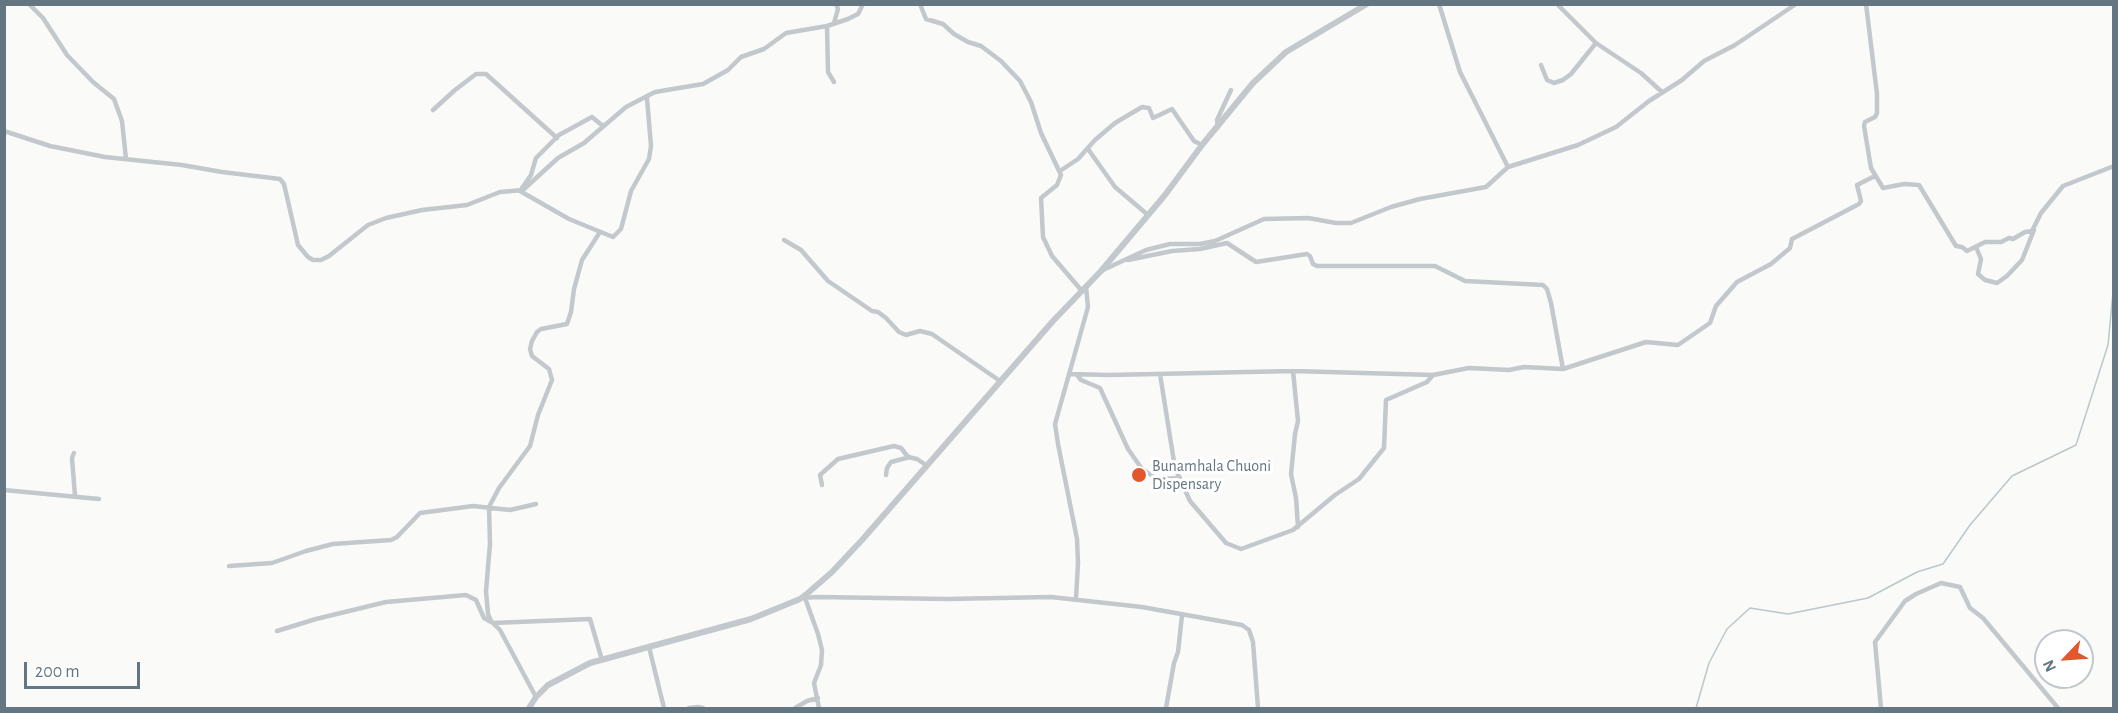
<!DOCTYPE html>
<style>
body{margin:0}
#map{position:relative;width:2118px;height:713px;overflow:hidden;background:#fafaf8;font-family:"Alegreya Sans",sans-serif}
canvas{display:block}
.frame{position:absolute;inset:0;border:6px solid #657683;pointer-events:none}
.north{position:absolute;left:2034px;top:629px;width:60px;height:60px;box-sizing:border-box;background:#fff;border:2px solid #c1c8cd;border-radius:50%;rotate:245deg;font-size:16px;font-weight:700;line-height:24px;text-align:center;color:#657683}
.north::after{content:'';display:block;margin:auto;width:21px;height:27px;background:#e4572e;clip-path:polygon(50% 0,100% 100%,50% 72%,0 100%)}
.scale{position:absolute;left:24px;top:662px;width:116px;height:27px;box-sizing:border-box;border:3px solid #657683;border-top:0;padding-left:8px;font-size:18px;line-height:21px;white-space:nowrap;color:#657683;-webkit-text-stroke:4px #fff;paint-order:stroke}
</style>
<div id="map">
<canvas width="2118" height="713"></canvas>
<div class="frame"></div>
<div class="north">N</div>
<div class="scale">200 m</div>
</div>
<script>
const g = document.querySelector('canvas').getContext('2d');
g.lineJoin = 'round';
function shape(rows) {
  const path = new Path2D();
  for (const r of rows) {
    path.moveTo(r[0], r[1]);
    for (let i = 2; i < r.length; i += 2) path.lineTo(r[i], r[i + 1]);
  }
  return path;
}
function trace(path, color, width, dash) {
  g.strokeStyle = color;
  g.lineWidth = width;
  g.lineCap = dash ? 'butt' : 'round';
  g.setLineDash(dash || []);
  g.stroke(path);
}
function label(font, color, halo, rows, align = 'center') {
  g.font = font + ' "Alegreya Sans",sans-serif';
  g.lineWidth = 6;
  g.setLineDash([]);
  g.textBaseline = 'middle';
  g.strokeStyle = halo;
  g.fillStyle = color;
  for (const [text, x, y, turn = 0] of rows) {
    g.save();
    g.translate(x, y);
    g.rotate((+turn || 0) * Math.PI / 180);
    g.textAlign = isNaN(turn) ? turn : align;
    if (halo) g.strokeText(text, 0, 0);
    g.fillText(text, 0, 0);
    g.restore();
  }
}
const stream = shape([
 [1696,708,1709,663,1727,629,1750,608,1788,614,1868,598,1917,572,1943,564,1970,525,2012,476,2076,445,2108,345,2114,282]
]);
const minor = shape([
 [29,4,43,18,67,55,93,82,114,99,122,121,126,159],
 [920,4,926,19,943,24,954,34,968,42,981,46,1001,61,1020,81,1031,102,1041,133,1061,175,1057,185,1041,198,1043,237,1052,256,1082,291],
 [1439,4,1460,72,1508,167],
 [1557,4,1596,43,1641,73,1662,92],
 [1866,4,1877,94,1877,113,1875,117,1865,122,1864,126,1871,168,1883,188,1904,184,1919,185,1956,246,1962,247,1967,251,1985,242,2001,242,2009,238,2013,239,2025,232,2032,231,2041,213,2063,186,2114,166],
 [834,23,838,9,836,4],
 [827,26,828,72,834,82],
 [1541,65,1547,80,1554,83,1563,80,1571,74,1596,43],
 [433,110,455,90,476,74,486,74,557,138],
 [603,126,592,117,559,135,536,158,531,175,520,191,569,219,613,237,621,229,631,191,649,159,651,146,647,98],
 [1218,127,1217,120,1231,90],
 [4,131,50,146,105,157,182,165,222,172,280,179,284,184,298,245,308,257,313,260,321,260,329,256,368,225,386,218,422,210,467,205,500,192,523,190,558,158,584,143,626,107,655,92,703,84,728,70,741,57,764,49,786,33,827,26,848,19,858,14,863,4],
 [1088,149,1115,187,1148,215],
 [1060,171,1078,159,1095,140,1115,123,1142,107,1149,108,1153,118,1172,109,1194,141,1202,145],
 [784,240,801,250,828,281,872,311,878,312,886,318,899,332,906,335,920,331,932,334,1000,381],
 [1976,247,1981,259,1978,274,1985,280,1997,283,2007,276,2022,260,2034,230],
 [1128,260,1172,251,1200,249,1227,243,1256,262,1307,254,1310,256,1313,264,1317,266,1435,266,1465,281,1543,285,1547,289,1551,303,1563,369],
 [1101,271,1146,250,1170,244,1200,244,1215,241,1264,219,1308,218,1336,223,1351,223,1391,207,1420,199,1486,187,1508,167,1578,145,1616,127,1649,101,1682,80,1704,61,1735,45,1796,4],
 [1293,371,1298,421,1295,434,1291,474,1296,498,1298,527],
 [1070,374,1110,375,1293,371,1433,375,1469,368,1509,370,1524,367,1563,369,1646,342,1678,345,1710,323,1716,306,1737,282,1771,264,1790,248,1792,239,1859,204,1861,201,1857,185,1875,176],
 [1160,374,1175,468,1190,501,1226,543,1241,549,1293,530,1335,495,1359,479,1384,448,1386,400,1427,382,1433,375],
 [1077,375,1081,380,1100,388,1128,449,1142,469,1157,479,1180,478],
 [74,453,72,458,75,496],
 [886,475,887,468,891,462,910,457],
 [822,485,820,475,838,459,894,446,901,448,908,457,917,459,926,465],
 [4,490,99,499],
 [229,566,272,563,306,551,333,544,391,540,397,537,420,513,473,506,510,510,536,504],
 [801,598,817,597,947,599,1051,597,1142,607,1242,625,1249,630,1253,642,1258,708],
 [805,598,818,634,822,650,821,665,814,683,819,708],
 [1076,599,1078,563,1077,539,1058,444,1055,424,1088,307,1086,287],
 [277,631,316,619,386,602,466,595,476,600,484,618,493,623,590,619,602,660],
 [649,647,664,708],
 [536,697,500,630,491,621,488,614,486,591,490,544,489,507,499,488,530,446,538,415,552,380,549,369,532,356,530,349,532,341,537,332,541,329,567,324,571,312,574,289,582,260,600,232],
 [689,708,698,707,703,708],
 [795,708,807,701,818,698],
 [1166,708,1174,663,1178,652,1182,615],
 [1881,708,1875,642,1905,601,1916,594,1941,583,1960,587,1970,608,1983,618,2058,708]
]);
const tertiary = shape([
 [529,708,536,697,548,685,590,663,751,619,800,599,809,592,832,572,862,540,1053,321,1101,271,1165,195,1202,145,1253,83,1286,52,1367,4]
]);
const markers = [
 [1139,475,8,"#e4572e"]
];
const poiNames = [
 ["Bunamhala Chuoni",1152,466],
 ["Dispensary",1152,484]
];
trace(stream, '#bbc7cb', 1.5);
trace(minor, '#c3c8cc', 4.5);
trace(tertiary, '#c3c8cc', 6);
for (const [x, y, r, color] of markers) {
  const dot = new Path2D();
  dot.arc(x, y, r, 0, 2 * Math.PI);
  g.fillStyle = color;
  g.fill(dot);
  trace(dot, '#fff', 2);
}
label('16px', '#657683', '#fff', poiNames, 'left');
</script>
